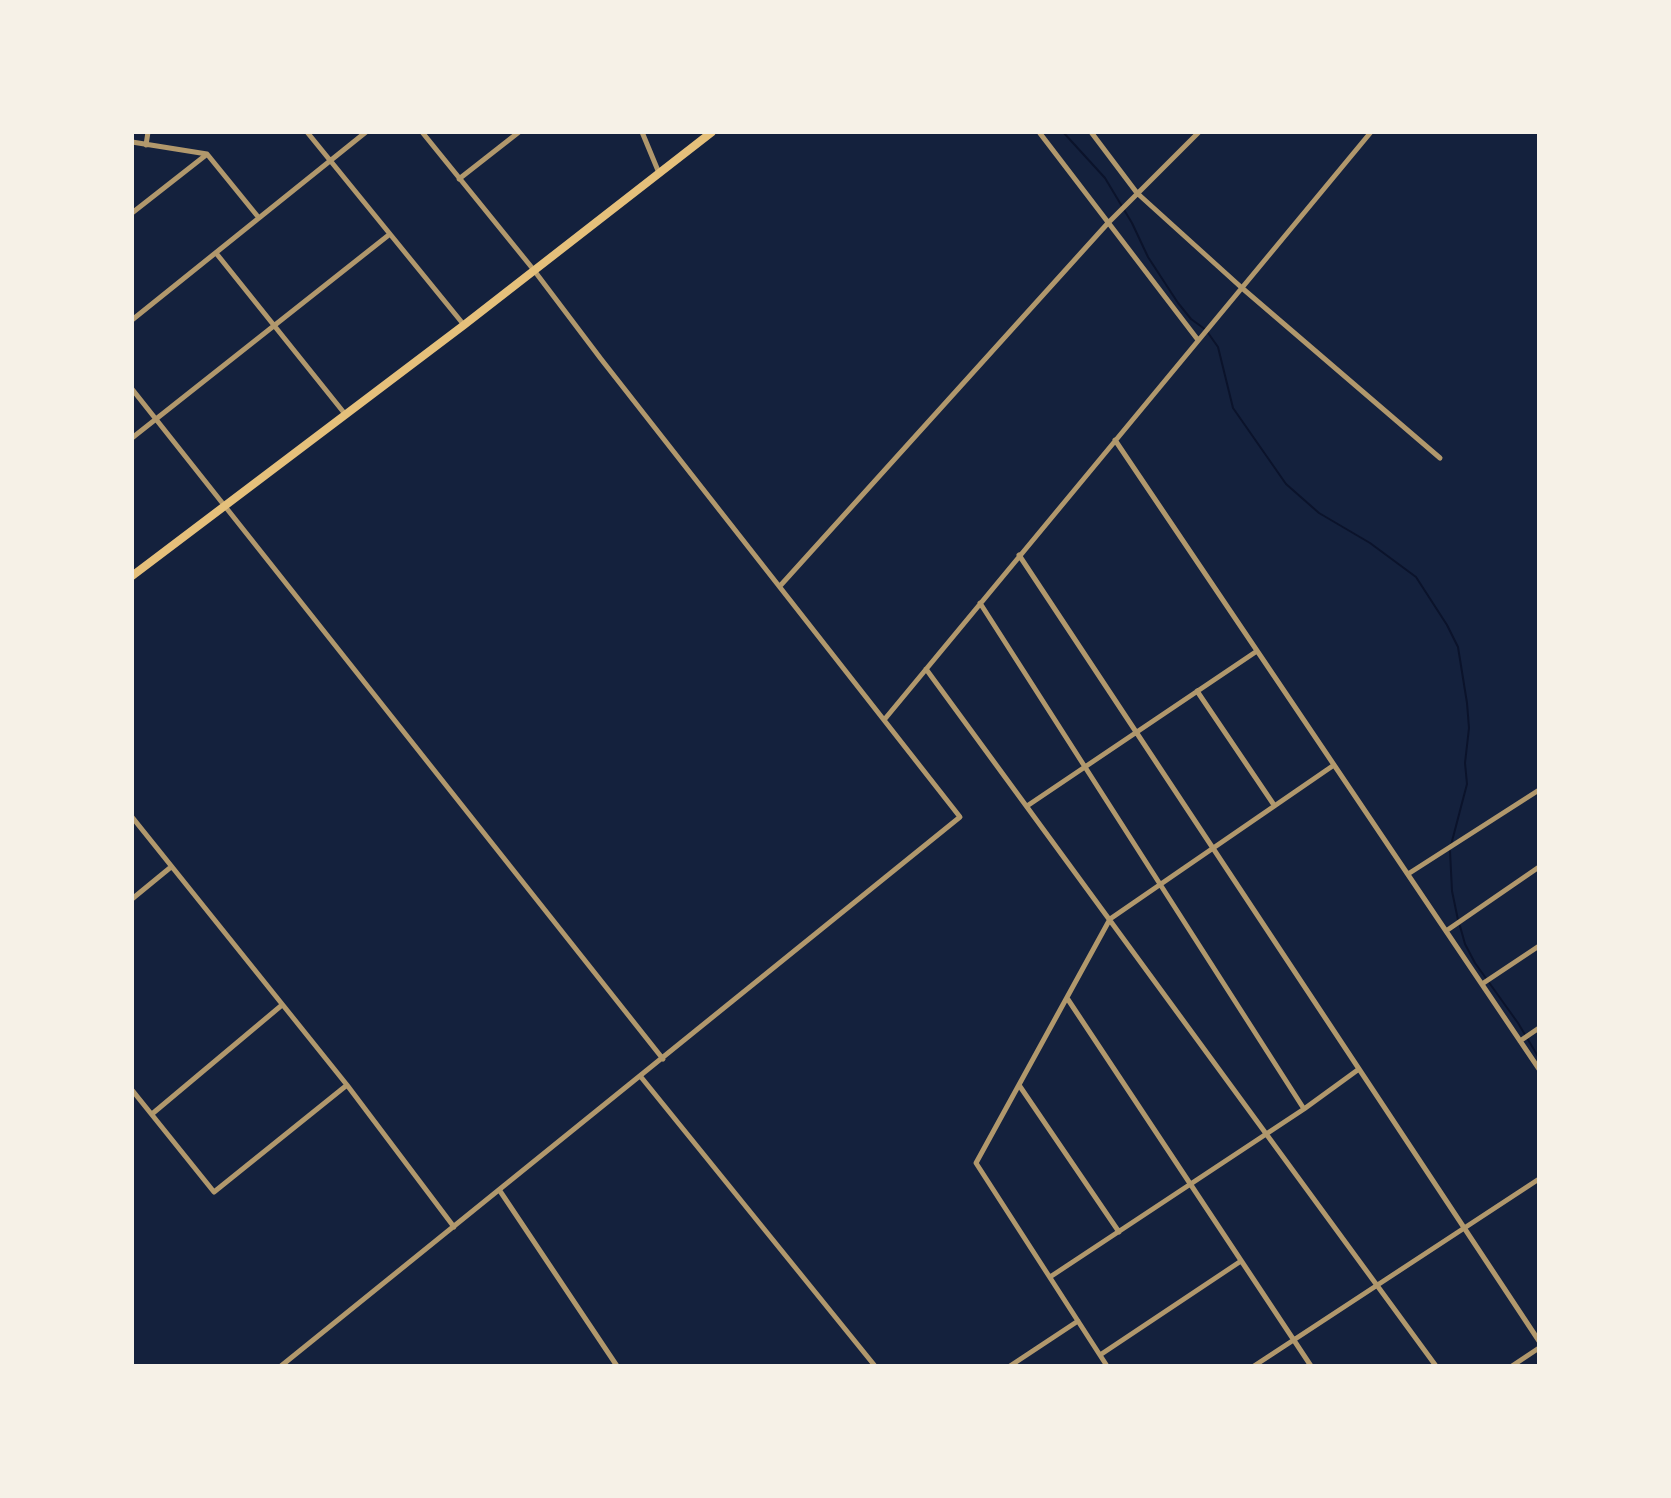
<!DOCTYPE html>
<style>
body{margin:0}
#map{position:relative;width:1671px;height:1498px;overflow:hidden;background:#14213d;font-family:Lato,sans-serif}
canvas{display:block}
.frame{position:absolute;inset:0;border:134px solid #f6f1e7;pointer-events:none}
</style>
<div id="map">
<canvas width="1671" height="1498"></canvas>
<div class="frame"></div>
</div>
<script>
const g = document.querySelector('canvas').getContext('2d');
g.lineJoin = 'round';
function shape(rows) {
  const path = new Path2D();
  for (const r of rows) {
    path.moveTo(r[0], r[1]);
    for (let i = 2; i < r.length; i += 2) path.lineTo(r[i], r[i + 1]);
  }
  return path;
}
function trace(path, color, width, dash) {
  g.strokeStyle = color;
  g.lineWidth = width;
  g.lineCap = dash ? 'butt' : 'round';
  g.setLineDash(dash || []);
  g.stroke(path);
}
const stream = shape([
 [1063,132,1105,178,1132,223,1148,257,1178,303,1191,319,1206,330,1218,347,1233,408,1286,484,1319,513,1370,543,1416,577,1447,625,1458,647,1467,703,1469,728,1465,763,1467,784,1451,845],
 [1450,851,1452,891,1458,920],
 [1460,926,1465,944,1475,963,1518,1023,1539,1058]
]);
const minor = shape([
 [307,132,464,325],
 [642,132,659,173],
 [1039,132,1198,340],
 [1091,132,1137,193,1242,288,1440,458],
 [132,142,207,154,259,218],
 [146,145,148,132],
 [459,179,519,132],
 [132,213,206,155],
 [216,253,345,414],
 [132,320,366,132],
 [132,389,663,1059],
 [132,438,390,234],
 [1115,440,1539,1069],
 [1019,555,1539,1341],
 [780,586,1108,223,1199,132],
 [980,603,1304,1109],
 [926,669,1436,1366],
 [1197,691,1274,805],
 [884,720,1371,132],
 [1027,806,1257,651],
 [132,817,347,1085,454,1227],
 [1408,874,1539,790],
 [132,899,171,867],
 [1446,931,1539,867],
 [1482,984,1539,946],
 [1067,998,1311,1366],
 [1520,1041,1539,1028],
 [641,1077,875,1366],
 [1019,1085,1119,1232],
 [132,1090,214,1192,347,1085],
 [152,1114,282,1005],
 [500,1191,617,1366],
 [1050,1277,1304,1109,1359,1069],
 [1100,1355,1241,1261],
 [281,1366,960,817,601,359,533,269,422,132],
 [1010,1366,1078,1321],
 [1107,1366,976,1163,1110,919,1334,765],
 [1254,1366,1539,1179],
 [1512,1366,1539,1348]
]);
const primary = shape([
 [132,576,464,325,712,132]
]);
trace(stream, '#0b132b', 2);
trace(minor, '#b1986c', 5);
trace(primary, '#e5c07b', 8);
</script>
